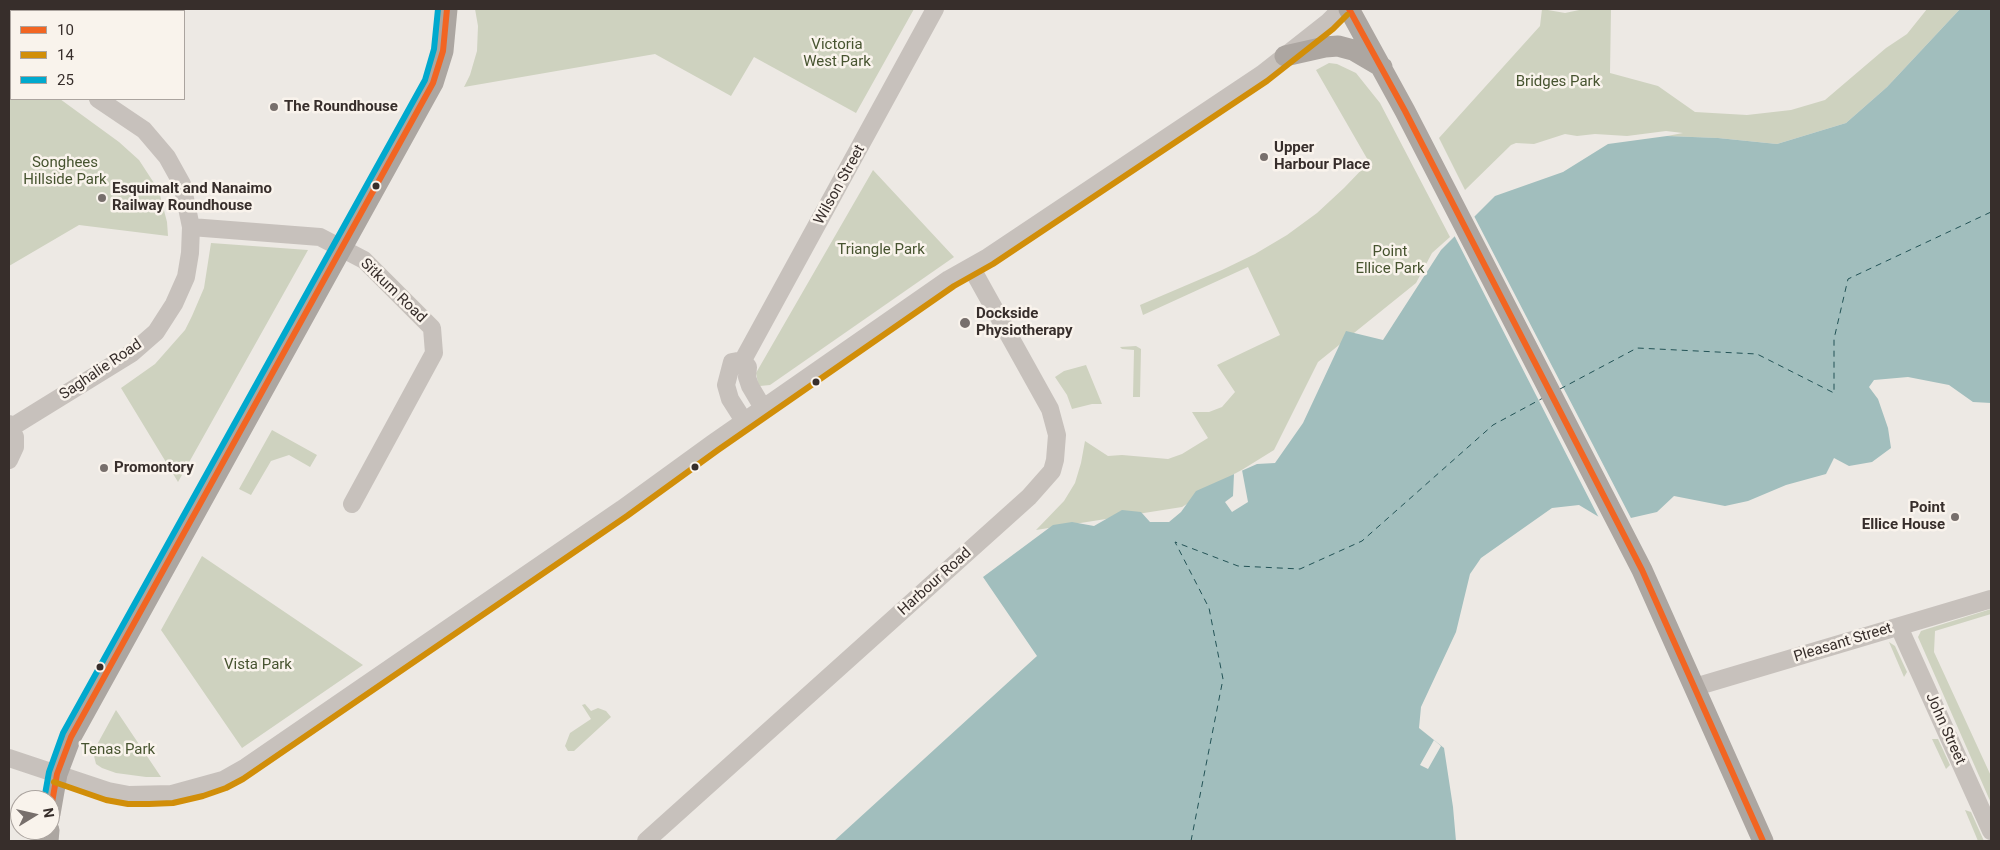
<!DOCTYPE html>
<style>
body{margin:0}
#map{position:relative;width:2000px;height:850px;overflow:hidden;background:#ede9e4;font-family:Roboto,sans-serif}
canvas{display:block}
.frame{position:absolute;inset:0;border:10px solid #372e2b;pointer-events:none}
.legend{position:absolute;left:10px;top:10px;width:175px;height:90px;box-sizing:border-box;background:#f9f3ec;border:1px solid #aba49f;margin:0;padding:6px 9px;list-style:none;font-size:15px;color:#372e2b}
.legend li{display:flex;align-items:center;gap:10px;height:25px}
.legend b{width:25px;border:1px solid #aba49f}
.north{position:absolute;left:10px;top:790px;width:50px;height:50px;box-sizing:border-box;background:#f9f3ec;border:1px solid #aba49f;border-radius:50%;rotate:81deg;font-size:14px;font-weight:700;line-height:20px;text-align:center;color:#372e2b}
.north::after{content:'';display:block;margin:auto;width:18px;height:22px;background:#776f6c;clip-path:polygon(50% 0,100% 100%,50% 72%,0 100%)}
</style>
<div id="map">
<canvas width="2000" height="850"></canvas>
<div class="frame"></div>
<ul class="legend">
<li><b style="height:6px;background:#f26522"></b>10</li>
<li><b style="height:6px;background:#d18e09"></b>14</li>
<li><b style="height:6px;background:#00a9ce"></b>25</li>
</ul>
<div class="north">N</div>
</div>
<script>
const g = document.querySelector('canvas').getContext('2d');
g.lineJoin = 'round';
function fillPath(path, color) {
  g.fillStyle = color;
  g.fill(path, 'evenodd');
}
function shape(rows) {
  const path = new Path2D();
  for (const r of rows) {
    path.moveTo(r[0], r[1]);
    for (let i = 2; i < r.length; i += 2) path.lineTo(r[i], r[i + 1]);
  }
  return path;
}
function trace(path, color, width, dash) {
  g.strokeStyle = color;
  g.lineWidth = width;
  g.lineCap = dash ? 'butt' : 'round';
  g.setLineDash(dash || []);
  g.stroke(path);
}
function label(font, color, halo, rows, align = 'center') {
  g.font = font + ' Roboto,sans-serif';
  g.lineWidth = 5;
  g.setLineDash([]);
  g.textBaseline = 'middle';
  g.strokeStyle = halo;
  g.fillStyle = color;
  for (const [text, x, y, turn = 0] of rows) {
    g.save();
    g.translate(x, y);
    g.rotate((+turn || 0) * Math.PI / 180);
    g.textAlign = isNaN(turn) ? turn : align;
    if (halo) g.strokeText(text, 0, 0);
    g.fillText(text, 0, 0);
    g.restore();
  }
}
const green = shape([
 [475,9,914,9,856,113,754,57,731,96,655,54,464,87,470,75,477,51,478,26],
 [1542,9,1565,13,1584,9,1611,9,1610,73,1658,86,1695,112,1747,115,1791,110,1825,100,1886,48,1907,34,1927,9,1960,9,1887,87,1846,123,1777,144,1718,138,1667,136,1683,133,1666,131,1627,136,1595,134,1577,136,1565,134,1534,144,1516,143,1511,145,1465,190,1439,138,1540,26],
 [1329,63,1337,64,1356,73,1380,103,1450,237,1432,253,1416,283,1318,362,1274,450,1182,507,1036,530,1064,501,1075,483,1081,463,1085,441,1108,456,1122,455,1168,459,1182,454,1208,438,1192,412,1209,412,1222,407,1235,392,1217,365,1280,335,1248,267,1143,315,1140,305,1222,270,1255,254,1287,235,1317,213,1344,188,1369,162,1316,70],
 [11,70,11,99,60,99,119,142,139,160,154,183,160,195,167,222,168,236,79,225,9,266,9,72],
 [873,170,954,257,770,385,760,386,758,383,756,373],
 [211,243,308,250,178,482,121,388,155,364,185,330,192,316,204,288],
 [1136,346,1141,349,1140,397,1133,397,1134,350,1122,349,1120,347],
 [1086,365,1102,404,1092,404,1072,409,1067,395,1055,377,1064,371],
 [272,430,317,455,310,467,289,455,271,461,251,495,239,489],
 [202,556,363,665,242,748,161,630],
 [1991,609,1991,614,1935,631,1934,652,1991,776,1991,803,1918,637,1921,631,1927,629],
 [1889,642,1895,646,1907,672,1904,677],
 [585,704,591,711,598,708,606,711,611,717,574,751,568,751,565,746,570,733,591,719,582,705],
 [116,710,161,777,146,777,116,773,102,768,96,764,93,752],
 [1932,739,1938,739,1950,765,1946,769],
 [1965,810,1971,812,1984,841,1978,841]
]);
const water = shape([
 [1960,9,1991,9,1991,403,1973,402,1949,385,1908,377,1874,380,1869,387,1878,399,1888,428,1891,448,1872,462,1849,466,1834,458,1826,474,1786,485,1748,501,1725,506,1674,496,1657,512,1609,523,1579,505,1552,508,1481,558,1470,574,1456,632,1421,707,1419,728,1444,748,1453,807,1456,841,834,841,1037,656,983,577,1053,525,1072,522,1094,526,1122,510,1141,512,1150,522,1169,522,1181,512,1196,491,1257,464,1275,463,1303,423,1346,331,1383,340,1441,250,1495,196,1563,172,1608,144,1667,136,1718,138,1777,144,1846,123,1887,87]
]);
const pier = shape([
 [1473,214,1632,520,1608,525,1600,520,1453,233],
 [1242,470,1248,502,1232,512,1225,502,1233,496,1234,474],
 [1434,740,1441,746,1428,769,1420,765]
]);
const ferry = shape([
 [1560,389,1637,348,1757,354,1834,393,1834,339,1848,279,1991,212],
 [1191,841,1223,679,1209,608,1175,542,1238,566,1300,569,1362,541,1493,425,1543,398]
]);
const minor = shape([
 [9,34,11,36],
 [191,227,320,237,364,260,432,328,434,353,352,504],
 [743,360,748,367,747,377,750,386,763,408],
 [744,421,730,399,726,385,732,362,743,360,935,9],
 [9,424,15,437,15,447,9,460],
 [12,427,132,353,156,332,174,304,186,277,190,253,191,227,182,184,167,157,144,130,98,99],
 [1899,627,1991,831],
 [1695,687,1991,599],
 [9,758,108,791,129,795,172,794,223,780,246,767,622,509,713,443,949,279,988,257,1262,74,1328,22,1341,9],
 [646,841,1029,497,1052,471,1055,460,1057,435,1050,409,971,267]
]);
const major = shape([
 [1349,9,1405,111,1642,570,1763,841],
 [1285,56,1325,47,1338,46,1353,50,1382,67],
 [50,814,57,774,71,737,433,83,443,51,447,9],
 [48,841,49,830]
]);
const bus1 = shape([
 [1349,9,1405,111,1642,570,1763,841],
 [50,814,57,774,71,737,433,83,443,51,447,9]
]);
const bus2 = shape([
 [54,782,106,800,128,804,149,804,173,803,203,796,226,788,243,779,627,516,718,450,954,286,993,264,1267,81,1333,29,1347,15]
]);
const bus3 = shape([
 [44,800,49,772,63,733,425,80,434,49,438,9]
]);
const markers = [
 [274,107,5,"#776f6c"],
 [1264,157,5,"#776f6c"],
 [376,186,4.5,"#372e2b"],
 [102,198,5,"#776f6c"],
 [965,323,6,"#776f6c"],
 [816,382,4.5,"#372e2b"],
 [695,467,4.5,"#372e2b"],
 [104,468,5,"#776f6c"],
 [1955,517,5,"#776f6c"],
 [100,667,4.5,"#372e2b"]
];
const parkNames = [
 ["Victoria",837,45],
 ["West Park",837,62],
 ["Bridges Park",1558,82],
 ["Songhees",65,163],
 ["Hillside Park",65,180],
 ["Triangle Park",881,250],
 ["Point",1390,252],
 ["Ellice Park",1390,269],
 ["Vista Park",258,665],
 ["Tenas Park",118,750]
];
const poiNames = [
 ["The Roundhouse",284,107],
 ["Upper",1274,148],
 ["Harbour Place",1274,165],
 ["Esquimalt and Nanaimo",112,189],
 ["Railway Roundhouse",112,206],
 ["Dockside",976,314],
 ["Physiotherapy",976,331],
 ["Promontory",114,468],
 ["Point",1945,508,"right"],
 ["Ellice House",1945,525,"right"]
];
const streetNames = [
 ["Wilson Street",840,185,-61],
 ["Sitkum Road",393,291,44],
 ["Saghalie Road",101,370,-34],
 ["Harbour Road",935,582,-42],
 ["Pleasant Street",1843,643,-17],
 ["John Street",1945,729,66]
];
fillPath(green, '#ced2bf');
fillPath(water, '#a1bebd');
fillPath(pier, '#ede9e4');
trace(ferry, '#235356', 1, [6, 5]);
trace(minor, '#c7c1bc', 18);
trace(major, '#aca6a1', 21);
trace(bus1, '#f26522', 6);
trace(bus2, '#d18e09', 6);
trace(bus3, '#00a9ce', 6);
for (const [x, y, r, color] of markers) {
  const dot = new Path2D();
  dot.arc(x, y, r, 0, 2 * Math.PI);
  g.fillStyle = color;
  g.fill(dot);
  trace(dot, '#f9f3ec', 2);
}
label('15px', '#475430', '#f9f3ec', parkNames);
label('bold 15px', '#372e2b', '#f9f3ec', poiNames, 'left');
label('15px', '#372e2b', '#f9f3ec', streetNames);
</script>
